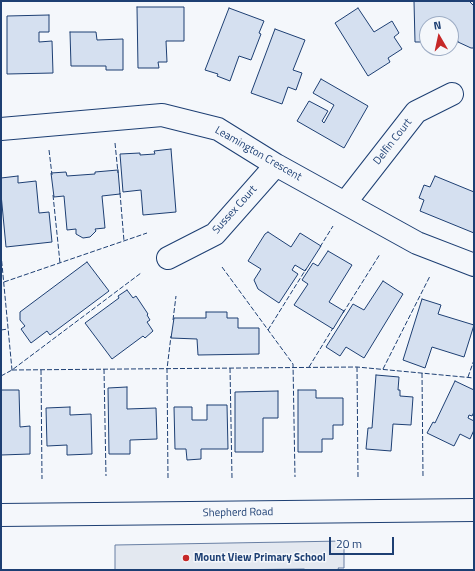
<!DOCTYPE html>
<style>
body{margin:0}
#map{position:relative;width:475px;height:571px;overflow:hidden;background:#f4f7fb;font-family:"Titillium Web",sans-serif}
canvas{display:block}
.frame{position:absolute;inset:0;border:2px solid #1d3f73;pointer-events:none}
.north{position:absolute;left:419px;top:16px;width:40px;height:40px;box-sizing:border-box;background:#f4f7fb;border:1px solid #9eadc5;border-radius:50%;rotate:351deg;font-size:11px;font-weight:700;line-height:16px;text-align:center;color:#1d3f73}
.north::after{content:'';display:block;margin:auto;width:14px;height:18px;background:#c62828;clip-path:polygon(50% 0,100% 100%,50% 72%,0 100%)}
.scale{position:absolute;left:329px;top:537px;width:65px;height:18px;box-sizing:border-box;border:2px solid #1d3f73;border-top:0;padding-left:5px;font-size:12px;line-height:14px;white-space:nowrap;color:#1d3f73;-webkit-text-stroke:3px #f4f7fb;paint-order:stroke}
</style>
<div id="map">
<canvas width="475" height="571"></canvas>
<div class="frame"></div>
<div class="north">N</div>
<div class="scale">20 m</div>
</div>
<script>
const g = document.querySelector('canvas').getContext('2d');
g.lineJoin = 'round';
function fillPath(path, color) {
  g.fillStyle = color;
  g.fill(path, 'evenodd');
}
function shape(rows) {
  const path = new Path2D();
  for (const r of rows) {
    path.moveTo(r[0], r[1]);
    for (let i = 2; i < r.length; i += 2) path.lineTo(r[i], r[i + 1]);
  }
  return path;
}
function trace(path, color, width, dash) {
  g.strokeStyle = color;
  g.lineWidth = width;
  g.lineCap = dash ? 'butt' : 'round';
  g.setLineDash(dash || []);
  g.stroke(path);
}
function label(font, color, halo, rows, align = 'center') {
  g.font = font + ' "Titillium Web",sans-serif';
  g.lineWidth = 3;
  g.setLineDash([]);
  g.textBaseline = 'middle';
  g.strokeStyle = halo;
  g.fillStyle = color;
  for (const [text, x, y, turn = 0] of rows) {
    g.save();
    g.translate(x, y);
    g.rotate((+turn || 0) * Math.PI / 180);
    g.textAlign = isNaN(turn) ? turn : align;
    if (halo) g.strokeText(text, 0, 0);
    g.fillText(text, 0, 0);
    g.restore();
  }
}
const parking = shape([
 [344,541,344,568,338,568,339,570,306,570,304,569,218,570,115,570,115,545,344,541]
]);
const building = shape([
 [414,1,469,1,474,6,474,48,471,48,458,42,458,41,451,41,451,24,427,24,427,42,415,42,414,1],
 [137,7,184,7,184,41,166,41,167,62,158,62,159,68,138,68,137,7],
 [229,8,264,21,259,33,261,34,251,60,239,56,230,81,217,76,218,74,205,70,229,8],
 [358,8,374,32,392,21,399,33,394,37,402,49,388,58,390,62,368,76,335,23,358,8],
 [49,15,49,32,39,32,39,42,52,41,53,73,7,74,7,16,49,15],
 [275,29,305,40,293,70,302,73,296,90,288,87,282,104,251,93,275,29],
 [70,32,96,32,97,40,123,39,123,70,106,70,106,66,71,66,70,32],
 [321,79,368,106,344,148,297,121,309,101,328,111,322,121,324,123,334,105,313,93,321,79],
 [171,149,176,212,143,215,141,190,123,192,120,154,140,153,140,155,155,154,154,151,171,149],
 [118,170,120,194,102,196,105,228,95,229,96,231,90,237,83,238,76,234,76,229,67,230,64,196,54,197,51,173,66,172,67,176,95,174,95,172,118,170],
 [18,176,18,183,36,181,39,213,49,212,52,242,6,247,1,194,1,178,18,176],
 [435,176,474,192,474,233,420,211,424,200,419,198,424,185,430,187,435,176],
 [268,232,291,247,300,233,321,246,305,271,295,265,292,270,298,274,279,303,258,289,254,280,261,269,248,261,265,234,268,232],
 [328,251,352,265,329,302,344,311,333,329,294,305,308,284,302,280,313,263,318,266,328,251],
 [87,262,109,291,50,335,47,331,31,343,21,329,25,326,20,320,20,312,87,262],
 [383,281,403,294,364,358,346,347,340,356,326,347,353,304,364,310,383,281],
 [127,290,133,298,136,296,148,314,147,315,150,320,147,322,153,331,145,338,143,336,112,359,85,323,119,298,118,296,127,290],
 [422,299,441,305,438,314,474,325,464,357,432,347,425,368,403,360,422,299],
 [206,312,227,312,227,318,238,318,238,328,259,328,259,354,198,355,197,339,171,338,174,318,206,318,206,312],
 [376,375,399,377,398,390,400,390,400,396,413,397,411,425,393,424,391,451,366,449,368,428,372,428,376,375],
 [455,381,474,390,474,412,472,416,469,415,468,418,474,421,474,430,470,439,460,434,454,446,427,433,433,422,435,423,455,381],
 [127,387,127,409,156,408,157,439,130,440,130,454,109,454,108,388,127,387],
 [1,390,19,390,20,427,30,426,30,454,1,455,1,390],
 [298,390,316,390,316,398,343,398,343,425,333,425,333,439,322,439,322,452,298,452,298,390],
 [278,391,278,418,263,418,263,452,235,452,235,392,278,391],
 [207,405,227,405,228,449,201,449,201,459,187,460,186,449,175,449,174,407,192,407,192,420,207,420,207,405],
 [70,407,70,415,91,414,92,454,67,455,67,445,47,446,46,408,70,407]
]);
const minor = shape([
 [1,129,162,115,218,129,276,165,417,243,474,265],
 [345,203,416,112,452,94],
 [168,258,215,234,276,165],
 [1,515,474,510]
]);
const fence = shape([
 [115,143,118,173],
 [49,150,52,175],
 [120,193,124,241],
 [53,195,60,263],
 [320,247,333,226],
 [1,254,12,370],
 [222,267,293,364,295,477],
 [4,282,147,233],
 [343,313,380,254],
 [173,320,176,296],
 [1,330,8,329],
 [268,330,306,269],
 [309,367,333,328],
 [357,367,358,477],
 [230,368,232,478],
 [104,369,106,476],
 [383,369,430,276],
 [12,370,357,367,474,378],
 [41,370,42,479],
 [422,373,423,476],
 [1,376,12,370,141,273],
 [468,377,474,360],
 [168,478,167,369,171,336]
]);
const markers = [
 [186,558,4,"#c62828"]
];
const streetNames = [
 ["Delfin Court",393,142,-52],
 ["Leamington Crescent",258,154,30],
 ["Sussex Court",235,210,-48],
 ["Shepherd Road",238,513,-1]
];
const poiNames = [
 ["Mount View Primary School",194,558]
];
fillPath(parking, '#e3e8f0');
trace(parking, '#687fa3', 1);
fillPath(building, '#d5e0f0');
trace(building, '#1d3f73', 1);
trace(minor, '#1d3f73', 24);
trace(minor, '#f4f7fb', 22);
trace(fence, '#1d3f73', 1, [5, 2]);
for (const [x, y, r, color] of markers) {
  const dot = new Path2D();
  dot.arc(x, y, r, 0, 2 * Math.PI);
  g.fillStyle = color;
  g.fill(dot);
  trace(dot, '#f4f7fb', 1.5);
}
label('11px', '#1d3f73', '#f4f7fb', streetNames);
label('bold 11px', '#1d3f73', '#f4f7fb', poiNames, 'left');
</script>
